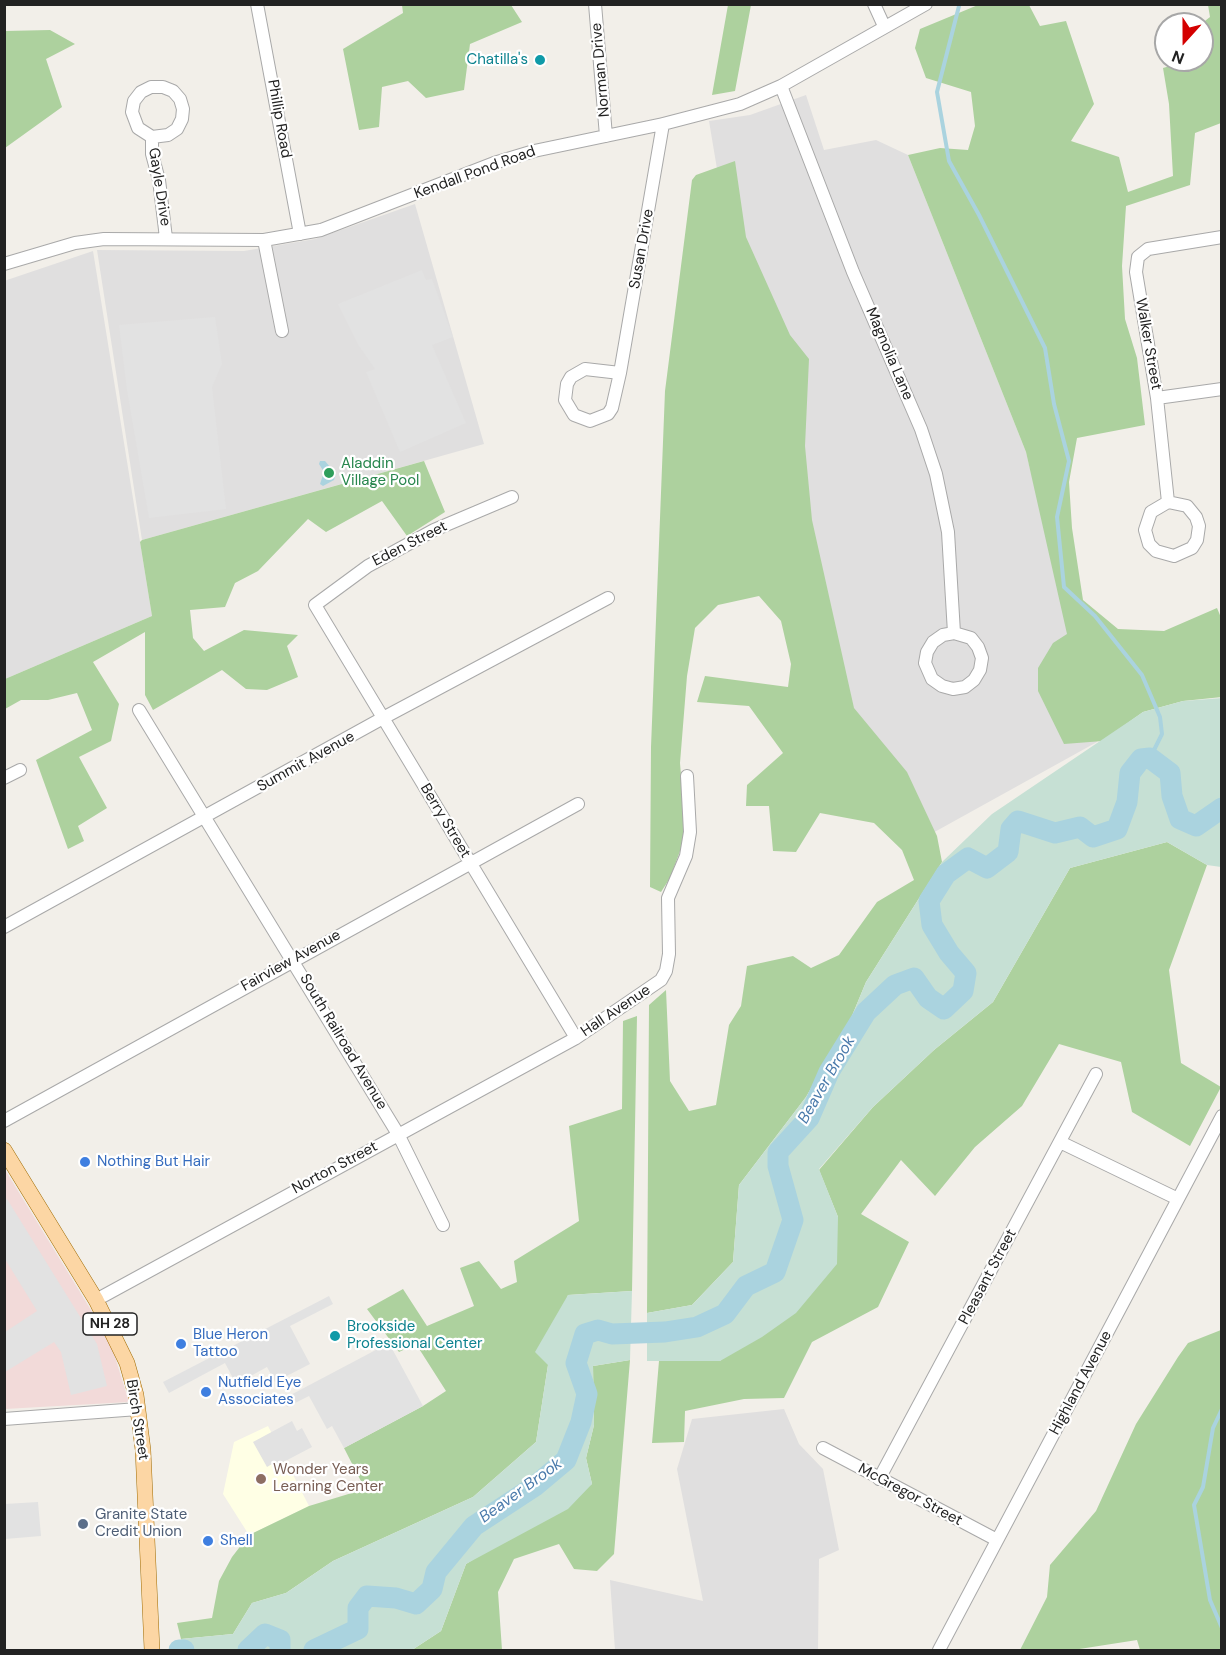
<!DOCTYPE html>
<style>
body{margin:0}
#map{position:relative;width:1226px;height:1655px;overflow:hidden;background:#f2efe9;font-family:"DM Sans",sans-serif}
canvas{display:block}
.frame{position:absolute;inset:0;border:6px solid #222;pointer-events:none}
.north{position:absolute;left:1154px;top:12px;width:60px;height:60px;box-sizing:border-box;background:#fff;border:2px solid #a7a7a7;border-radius:50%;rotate:201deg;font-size:16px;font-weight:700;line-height:24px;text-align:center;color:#222}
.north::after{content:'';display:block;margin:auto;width:21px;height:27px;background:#d40000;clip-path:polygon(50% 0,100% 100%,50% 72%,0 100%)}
</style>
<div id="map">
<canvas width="1226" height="1655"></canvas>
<div class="frame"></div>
<div class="north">N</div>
</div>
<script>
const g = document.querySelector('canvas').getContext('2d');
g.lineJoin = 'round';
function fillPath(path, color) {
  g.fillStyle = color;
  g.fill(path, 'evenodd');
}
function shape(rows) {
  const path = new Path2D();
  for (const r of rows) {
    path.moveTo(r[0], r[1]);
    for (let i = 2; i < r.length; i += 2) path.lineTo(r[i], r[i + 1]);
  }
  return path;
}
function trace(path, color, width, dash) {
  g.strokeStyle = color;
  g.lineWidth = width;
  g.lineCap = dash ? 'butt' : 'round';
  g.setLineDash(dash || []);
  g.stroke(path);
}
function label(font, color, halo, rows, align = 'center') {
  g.font = font + ' "DM Sans",sans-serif';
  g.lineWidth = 4.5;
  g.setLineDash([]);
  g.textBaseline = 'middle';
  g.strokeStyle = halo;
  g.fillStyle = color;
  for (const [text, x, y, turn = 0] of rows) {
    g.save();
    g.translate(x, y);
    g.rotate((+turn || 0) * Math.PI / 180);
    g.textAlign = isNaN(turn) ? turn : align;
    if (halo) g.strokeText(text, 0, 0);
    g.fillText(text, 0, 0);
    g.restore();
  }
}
const residential = shape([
 [806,95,824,150,876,140,908,155,1026,452,1097,742,902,850,809,720,709,121,750,115],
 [415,204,484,444,142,540,97,250,244,251,315,239],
 [93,251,152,616,5,679,4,281],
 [784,1409,799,1444,823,1469,839,1550,819,1559,818,1650,615,1650,610,1580,703,1601,677,1469,692,1419]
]);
const commercial = shape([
 [4,1168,110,1341,129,1402,5,1409]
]);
const education = shape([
 [268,1426,309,1506,249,1535,223,1494,234,1442]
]);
const forest = shape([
 [402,5,511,5,522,22,470,44,464,90,426,98,408,81,382,87,379,127,359,130,343,49,403,13],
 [728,5,751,5,735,91,712,95],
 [978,5,1029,5,1040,26,1066,21,1094,104,1071,141,1119,157,1128,192,1173,176,1169,104,1163,68,1190,60,1202,60,1201,24,1210,17,1208,5,1221,5,1221,123,1195,133,1190,185,1126,206,1122,266,1125,319,1137,358,1145,425,1077,438,1069,482,1072,528,1083,600,1118,629,1164,631,1217,608,1222,620,1222,697,1183,701,1143,712,1103,741,1064,744,1038,691,1038,668,1053,643,1067,634,1026,452,908,155,940,148,968,150,975,126,971,92,926,78,915,48,920,29],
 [50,30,75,44,46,59,62,107,5,148,5,31],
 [735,161,746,237,790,335,809,359,805,446,812,520,854,708,907,772,937,836,942,862,866,982,849,1023,806,1097,739,1185,733,1262,692,1305,647,1313,649,1005,666,990,670,1081,689,1111,716,1105,729,1025,741,1006,747,966,793,956,811,968,839,955,877,902,914,880,902,850,874,823,820,813,796,852,773,851,769,806,746,806,747,785,783,753,749,706,697,702,705,676,788,687,791,664,781,621,759,596,718,605,695,628,687,676,680,763,686,835,670,878,661,892,650,887,651,747,665,391,692,180,696,175],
 [424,461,445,512,407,536,382,501,326,532,308,519,258,571,235,583,225,607,190,610,193,638,204,651,244,630,298,635,287,646,298,677,267,690,246,689,222,670,153,710,145,695,145,632,93,662,119,704,111,741,79,757,107,808,78,826,84,841,68,849,36,760,92,730,77,693,48,700,21,700,5,709,5,679,152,616,140,542,142,540],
 [1167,842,1207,865,1169,970,1181,1063,1221,1087,1190,1146,1132,1112,1121,1062,1059,1044,1022,1106,975,1147,935,1196,901,1160,861,1214,909,1242,878,1307,812,1342,784,1398,744,1399,685,1411,684,1442,652,1443,659,1361,720,1361,838,1217,819,1170,873,1107,934,1050,993,1002,1070,868],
 [637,1016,632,1291,568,1295,548,1365,536,1442,473,1497,333,1561,286,1593,252,1603,233,1634,181,1639,177,1623,212,1618,219,1581,232,1557,249,1535,309,1506,365,1489,344,1448,423,1406,446,1391,416,1344,399,1352,367,1309,403,1289,427,1326,474,1306,460,1268,479,1261,501,1289,517,1282,514,1261,579,1221,569,1126,622,1109,623,1021],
 [1221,1330,1221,1650,1140,1650,1137,1640,1073,1650,1020,1650,1047,1597,1050,1565,1096,1511,1136,1424,1178,1357,1188,1343],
 [630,1360,614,1554,597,1571,574,1569,559,1544,514,1559,498,1592,502,1650,412,1650,441,1631,466,1564,592,1484,586,1458,594,1425,593,1366]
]);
const wetland = shape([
 [1222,698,1221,867,1207,865,1167,842,1070,868,993,1002,934,1050,873,1107,819,1169,838,1217,837,1264,796,1313,762,1337,720,1361,647,1361,647,1313,692,1305,733,1262,739,1185,806,1097,849,1023,866,982,942,862,992,814,1143,712,1183,701],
 [632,1291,630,1360,593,1366,594,1425,586,1458,592,1484,568,1509,466,1564,441,1631,412,1650,181,1650,181,1639,233,1634,252,1603,286,1593,333,1561,473,1497,536,1442,548,1365,535,1352,568,1295]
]);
const parking = shape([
 [422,270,426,280,432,279,453,337,432,345,466,423,400,452,366,372,375,369,359,346,338,304],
 [215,317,222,364,212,387,226,509,149,518,127,390,119,325],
 [7,1199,97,1344,107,1386,71,1395,61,1352,54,1342,5,1372,5,1332,37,1311,5,1259,4,1201],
 [329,1296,333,1304,290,1326,310,1364,275,1382,267,1367,236,1384,225,1363,169,1393,163,1382],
 [389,1343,423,1406,344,1448,332,1426,327,1429,309,1396,287,1407,283,1399],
 [292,1421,297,1431,302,1428,312,1447,274,1467,272,1464,267,1467,253,1442],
 [38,1502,41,1536,5,1539,5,1504]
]);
const water = shape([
 [320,461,325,461,336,474,334,480,323,486,320,484,324,472,319,464]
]);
const stream = shape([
 [959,6,937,92,949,161,979,215,1045,348,1054,404,1069,461,1057,517,1064,587,1095,616,1142,675,1160,717,1162,734,1150,758],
 [1222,1409,1213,1428,1203,1487,1194,1505,1210,1600,1222,1628]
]);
const river = shape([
 [179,1650,184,1650],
 [248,1650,265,1634,280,1640,280,1650],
 [314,1650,358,1629,358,1608,367,1596,396,1598,416,1604,432,1589,436,1572,474,1526,535,1486,566,1460,581,1422,587,1394,576,1363,585,1334,598,1330,612,1334,665,1332,697,1327,725,1314,746,1286,775,1272,793,1220,778,1166,778,1152,809,1118,829,1072,866,1012,895,985,914,978,928,998,944,1009,963,991,966,973,949,953,932,925,929,901,946,874,968,858,987,868,1008,852,1011,829,1018,821,1055,833,1080,827,1093,837,1117,829,1127,802,1130,773,1141,759,1150,758,1170,773,1172,796,1180,819,1196,826,1222,808]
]);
const minor = shape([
 [257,4,300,234],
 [595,4,606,136],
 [874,4,884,26],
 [781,86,853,272,921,429,936,474,948,532,954,633,943,635,933,642,927,652,925,663,932,679,942,686,953,689,965,687,974,680,980,670,982,658,978,647,971,638,954,633],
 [152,137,168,135,177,129,182,119,183,109,180,99,173,91,163,87,151,87,141,92,134,101,132,112,138,128,152,137,152,154,159,180,166,238],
 [1222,237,1148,249,1138,257,1136,272,1157,398,1222,389],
 [264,240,282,331],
 [4,264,75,243,104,239,264,240,321,230,494,163,534,151,663,124,740,104,781,86,926,4],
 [585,369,620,373,612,408,608,414,590,421,574,415,565,400,567,384,571,377,585,369],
 [620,373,663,124],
 [1157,398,1168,502,1151,512,1145,530,1149,544,1156,551,1174,556,1192,548,1197,540,1199,526,1196,517,1187,506,1168,502],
 [512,497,434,530,368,566,315,605,576,1038],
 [139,710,398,1134,443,1225],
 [4,778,20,770],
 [4,927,383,718,608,598],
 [4,1121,578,804],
 [1060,1142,1178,1199],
 [96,1300,576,1038,661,980,666,971,669,954,668,898,686,856,690,832,687,776],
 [4,1419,138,1409],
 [823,1448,997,1540],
 [879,1479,1096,1074],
 [939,1650,1222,1116]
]);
const major = shape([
 [4,1150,96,1300,127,1363,136,1395,143,1450,152,1650]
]);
const markers = [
 [540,60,6,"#0f9aa8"],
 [329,473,6,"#2e9e5b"],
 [85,1162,6,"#3f7fe0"],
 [335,1336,6,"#0f9aa8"],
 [181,1344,6,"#3f7fe0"],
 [206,1392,6,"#3f7fe0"],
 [261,1479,6,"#8d6e63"],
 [83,1524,6,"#5c6f8a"],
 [208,1541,6,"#3f7fe0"]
];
const shields = [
 [110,1324,54]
];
const shieldNames = [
 ["NH 28",110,1324]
];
const cultureNames = [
 ["Chatilla's",528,60],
 ["Brookside",347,1327,"left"],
 ["Professional Center",347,1344,"left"]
];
const streetNames = [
 ["Norman Drive",601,70,-95],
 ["Phillip Road",279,119,80],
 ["Kendall Pond Road",475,173,-20],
 ["Gayle Drive",159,187,81],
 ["Susan Drive",642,249,-80],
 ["Walker Street",1148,344,80],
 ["Magnolia Lane",889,354,67],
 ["Eden Street",410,544,-27],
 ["Summit Avenue",306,762,-29],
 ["Berry Street",445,821,59],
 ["Fairview Avenue",291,961,-29],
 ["Hall Avenue",616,1011,-34],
 ["South Railroad Avenue",343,1042,59],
 ["Norton Street",335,1168,-28],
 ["Pleasant Street",988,1277,-62],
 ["Highland Avenue",1081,1383,-62],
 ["Birch Street",137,1420,81],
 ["McGregor Street",910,1495,28]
];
const leisureNames = [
 ["Aladdin",341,464],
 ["Village Pool",341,481]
];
const shopNames = [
 ["Nothing But Hair",97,1162],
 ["Blue Heron",193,1335],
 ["Tattoo",193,1352],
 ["Nutfield Eye",218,1383],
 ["Associates",218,1400],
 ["Shell",220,1541]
];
const educationNames = [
 ["Wonder Years",273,1470],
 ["Learning Center",273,1487]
];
const serviceNames = [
 ["Granite State",95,1515],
 ["Credit Union",95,1532]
];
const waterNames = [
 ["Beaver Brook",827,1080,-60],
 ["Beaver Brook",521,1491,-36]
];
fillPath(residential, '#e0dfdf');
fillPath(commercial, '#f2dad9');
fillPath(education, '#ffffe5');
fillPath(forest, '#add19e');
fillPath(wetland, '#c6e0d4');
fillPath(parking, '#e2e2e2');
fillPath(water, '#aad3df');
trace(stream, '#aad3df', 4);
trace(river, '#aad3df', 21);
trace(minor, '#a9a9a9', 14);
trace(major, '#a06b00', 16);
trace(minor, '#fff', 12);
trace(major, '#fcd6a4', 15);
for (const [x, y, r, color] of markers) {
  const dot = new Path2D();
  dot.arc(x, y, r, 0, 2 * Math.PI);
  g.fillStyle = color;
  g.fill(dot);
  trace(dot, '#fff', 2);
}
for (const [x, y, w] of shields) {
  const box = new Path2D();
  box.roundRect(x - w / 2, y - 11, w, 22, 4.5);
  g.fillStyle = '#fff';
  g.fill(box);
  trace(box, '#222', 1.5);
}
label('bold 14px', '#222', null, shieldNames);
label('15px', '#0d838f', '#fff', cultureNames, 'right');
label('15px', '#222', '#fff', streetNames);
label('15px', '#27864d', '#fff', leisureNames, 'left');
label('15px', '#366cbe', '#fff', shopNames, 'left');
label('15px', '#785e54', '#fff', educationNames, 'left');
label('15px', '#4e5e75', '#fff', serviceNames, 'left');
label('italic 16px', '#4a7aab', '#fff', waterNames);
</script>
